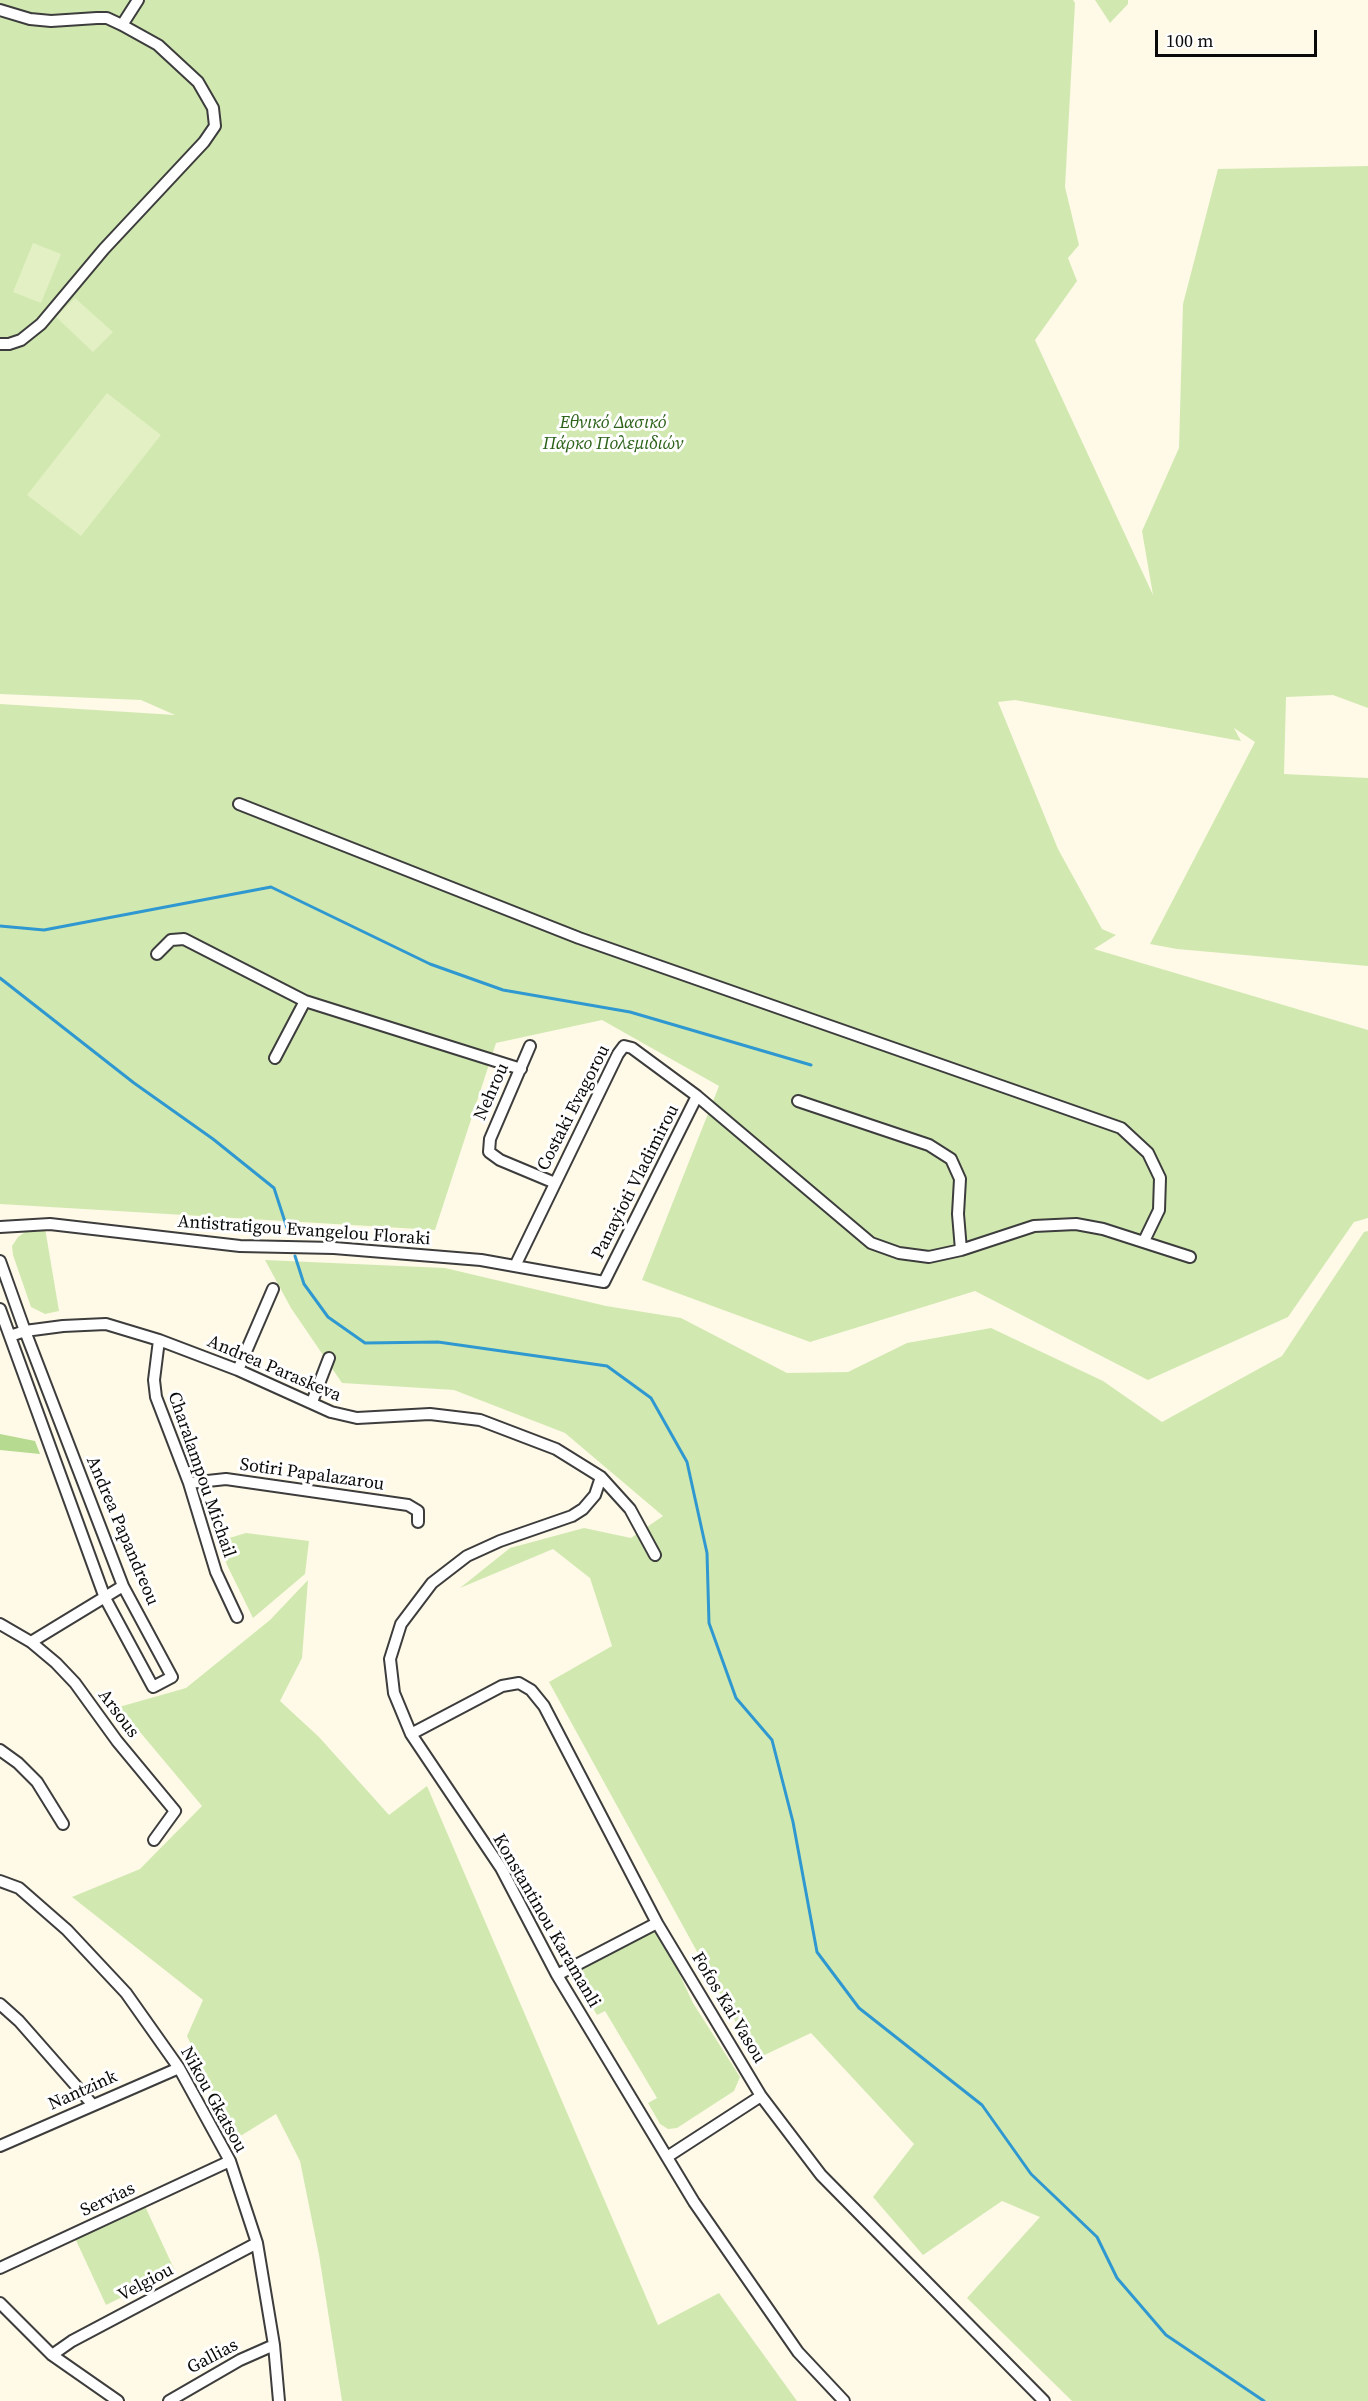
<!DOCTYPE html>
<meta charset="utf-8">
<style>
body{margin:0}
#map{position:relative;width:1368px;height:2401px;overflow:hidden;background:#fff9e7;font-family:"Source Serif 4",serif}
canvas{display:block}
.scale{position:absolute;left:1155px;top:30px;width:162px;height:27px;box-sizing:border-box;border:3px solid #0a0a0a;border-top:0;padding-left:8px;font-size:18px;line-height:21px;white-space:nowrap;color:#0a0a0a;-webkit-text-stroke:4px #fff;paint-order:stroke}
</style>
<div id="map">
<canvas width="1368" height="2401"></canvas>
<div class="scale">100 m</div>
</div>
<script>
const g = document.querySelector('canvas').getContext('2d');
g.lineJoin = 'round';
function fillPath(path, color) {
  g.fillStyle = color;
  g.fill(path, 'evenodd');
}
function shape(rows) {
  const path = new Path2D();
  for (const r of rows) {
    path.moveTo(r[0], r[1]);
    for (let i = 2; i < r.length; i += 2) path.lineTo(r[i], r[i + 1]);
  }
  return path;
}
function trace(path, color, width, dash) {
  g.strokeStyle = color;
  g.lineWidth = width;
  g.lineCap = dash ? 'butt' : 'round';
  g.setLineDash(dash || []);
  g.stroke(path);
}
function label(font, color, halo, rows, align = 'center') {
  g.font = font + ' "Source Serif 4",serif';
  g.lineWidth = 6;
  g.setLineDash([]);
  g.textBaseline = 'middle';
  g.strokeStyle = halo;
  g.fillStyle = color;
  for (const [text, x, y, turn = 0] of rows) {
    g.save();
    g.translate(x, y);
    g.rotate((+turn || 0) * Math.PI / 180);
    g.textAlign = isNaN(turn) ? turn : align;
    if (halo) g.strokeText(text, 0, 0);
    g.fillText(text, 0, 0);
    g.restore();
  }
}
const green = shape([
 [0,0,1073,0,1075,3,1065,187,1079,245,1068,258,1077,281,1035,340,1153,595,1142,531,1179,448,1183,304,1218,169,1368,166,1368,708,1333,695,1286,697,1284,774,1368,778,1368,966,1177,949,1150,944,1255,742,1234,728,1241,741,1015,700,998,702,1058,849,1102,929,1116,935,1094,949,1368,1030,1368,1218,1354,1222,1288,1317,1148,1380,975,1291,810,1342,642,1280,719,1086,602,1020,496,1043,435,1230,0,1204,0,704,175,715,141,700,0,694],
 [1095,0,1128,0,1128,4,1110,23],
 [45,1228,59,1311,45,1314,31,1307,13,1255,12,1246,18,1237,28,1230],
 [1368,1231,1368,2401,1072,2401,967,2298,1040,2217,1002,2201,923,2255,873,2197,914,2144,811,2033,756,2059,549,1682,612,1646,590,1578,553,1549,460,1588,510,1548,584,1528,631,1538,663,1516,565,1433,454,1390,342,1383,291,1308,265,1260,445,1268,606,1306,681,1318,787,1373,848,1372,907,1343,991,1328,1103,1381,1162,1422,1282,1356,1364,1232],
 [246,1533,309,1541,305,1574,253,1618,227,1565,219,1541],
 [308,1580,302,1658,280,1701,319,1737,389,1815,427,1786,658,2325,719,2293,797,2401,342,2401,319,2255,300,2161,276,2114,234,2140,187,2036,203,2000,72,1897,140,1869,202,1806,119,1707,186,1688,270,1620],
 [650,1930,662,1937,693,2003,740,2077,734,2091,677,2128,668,2129,660,2124,648,2103,657,2098,605,2011,597,2015,574,1976,578,1967],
 [144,2204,175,2271,106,2305,74,2236]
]);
const forest = shape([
 [0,1434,35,1441,40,1454,0,1450]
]);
const pitch = shape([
 [33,243,61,254,41,303,13,292],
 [75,298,113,332,93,352,56,317],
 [107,393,161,435,81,536,27,495]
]);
const stream = shape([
 [0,926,44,930,271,887,430,964,503,990,630,1012,811,1065],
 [0,978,134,1083,213,1139,274,1188,288,1231],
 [295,1256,304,1284,328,1317,365,1343,438,1342,607,1366,651,1398,687,1462,707,1553,709,1623,736,1698,772,1740,793,1822,817,1952,859,2008,982,2105,1031,2174,1097,2237,1117,2278,1166,2335,1264,2401]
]);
const street = shape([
 [0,10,30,19,51,21,97,18,107,18,122,25,158,45,198,82,213,108,215,126,204,142,104,249,41,324,21,340,9,344,0,344],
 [122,25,138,0],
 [239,804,579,938,1121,1128,1148,1153,1160,1178,1159,1210,1144,1241],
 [157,954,171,940,184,939,305,1001,521,1069],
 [530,1046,490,1139,489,1152,500,1160,555,1183],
 [275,1058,305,1001],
 [798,1101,929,1145,951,1159,960,1179,958,1214,961,1250],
 [0,1227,50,1224,240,1246,334,1248,481,1260,604,1282,697,1096],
 [0,1261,25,1331,123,1586,172,1677,153,1687,105,1598,0,1309],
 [515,1266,618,1054,624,1046,632,1048,697,1096,871,1243,899,1253,929,1257,961,1250,1034,1226,1076,1224,1103,1229,1190,1257],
 [10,1336,25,1331,63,1326,106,1324,159,1340,238,1370,331,1412,357,1418,430,1414,480,1420,556,1449,601,1477,630,1509,655,1555],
 [159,1340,154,1380,156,1397,189,1483,216,1572,237,1617],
 [238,1370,273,1289],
 [312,1402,329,1358],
 [601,1477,595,1495,583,1509,572,1516,500,1541,467,1556,432,1583,401,1624,390,1659,394,1693,411,1734,501,1868,557,1975,694,2202,798,2352,844,2401],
 [189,1483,226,1479,408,1505,418,1511,418,1522],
 [0,1624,31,1642,56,1663,75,1683,117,1741,175,1811,154,1840],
 [31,1642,123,1586],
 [411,1734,502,1686,519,1683,531,1690,544,1706,657,1923,761,2096,821,2175,1044,2401],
 [0,1750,18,1763,37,1782,63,1824],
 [0,1881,19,1888,67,1930,126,1993,179,2068,230,2161,257,2243,274,2345,279,2401],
 [557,1975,657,1923],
 [0,2004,19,2021,92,2104],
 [0,2146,179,2068],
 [667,2157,761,2096],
 [0,2268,230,2161],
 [0,2303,52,2355,118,2401],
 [52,2355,72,2341,257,2243],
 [169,2401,240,2360,274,2345]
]);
const parkNames = [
 ["Εθνικό Δασικό",613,423],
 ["Πάρκο Πολεμιδιών",613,444]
];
const streetNames = [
 ["Nehrou",492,1092,-66],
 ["Costaki Evagorou",574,1108,-63],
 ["Panayioti Vladimirou",636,1182,-63],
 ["Antistratigou Evangelou Floraki",304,1231,4],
 ["Andrea Paraskeva",274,1369,23],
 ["Charalampou Michail",201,1475,71],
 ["Sotiri Papalazarou",312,1475,8],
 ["Andrea Papandreou",122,1531,67],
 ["Arsous",118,1714,53],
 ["Konstantinou Karamanli",546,1921,60],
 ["Fofos Kai Vasou",728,2008,59],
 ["Nantzink",83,2091,-24],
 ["Nikou Gkatsou",213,2100,61],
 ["Servias",108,2200,-25],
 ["Velgiou",146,2283,-28],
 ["Gallias",213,2357,-28]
];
fillPath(green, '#d1e9b1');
fillPath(forest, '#b5da90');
fillPath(pitch, '#e3f0c3');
trace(stream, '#2f98d0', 3);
trace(street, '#3d3d3d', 14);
trace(street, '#fff', 10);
label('italic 18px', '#2c621a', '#fff', parkNames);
label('18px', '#0a0a0a', '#fff', streetNames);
</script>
